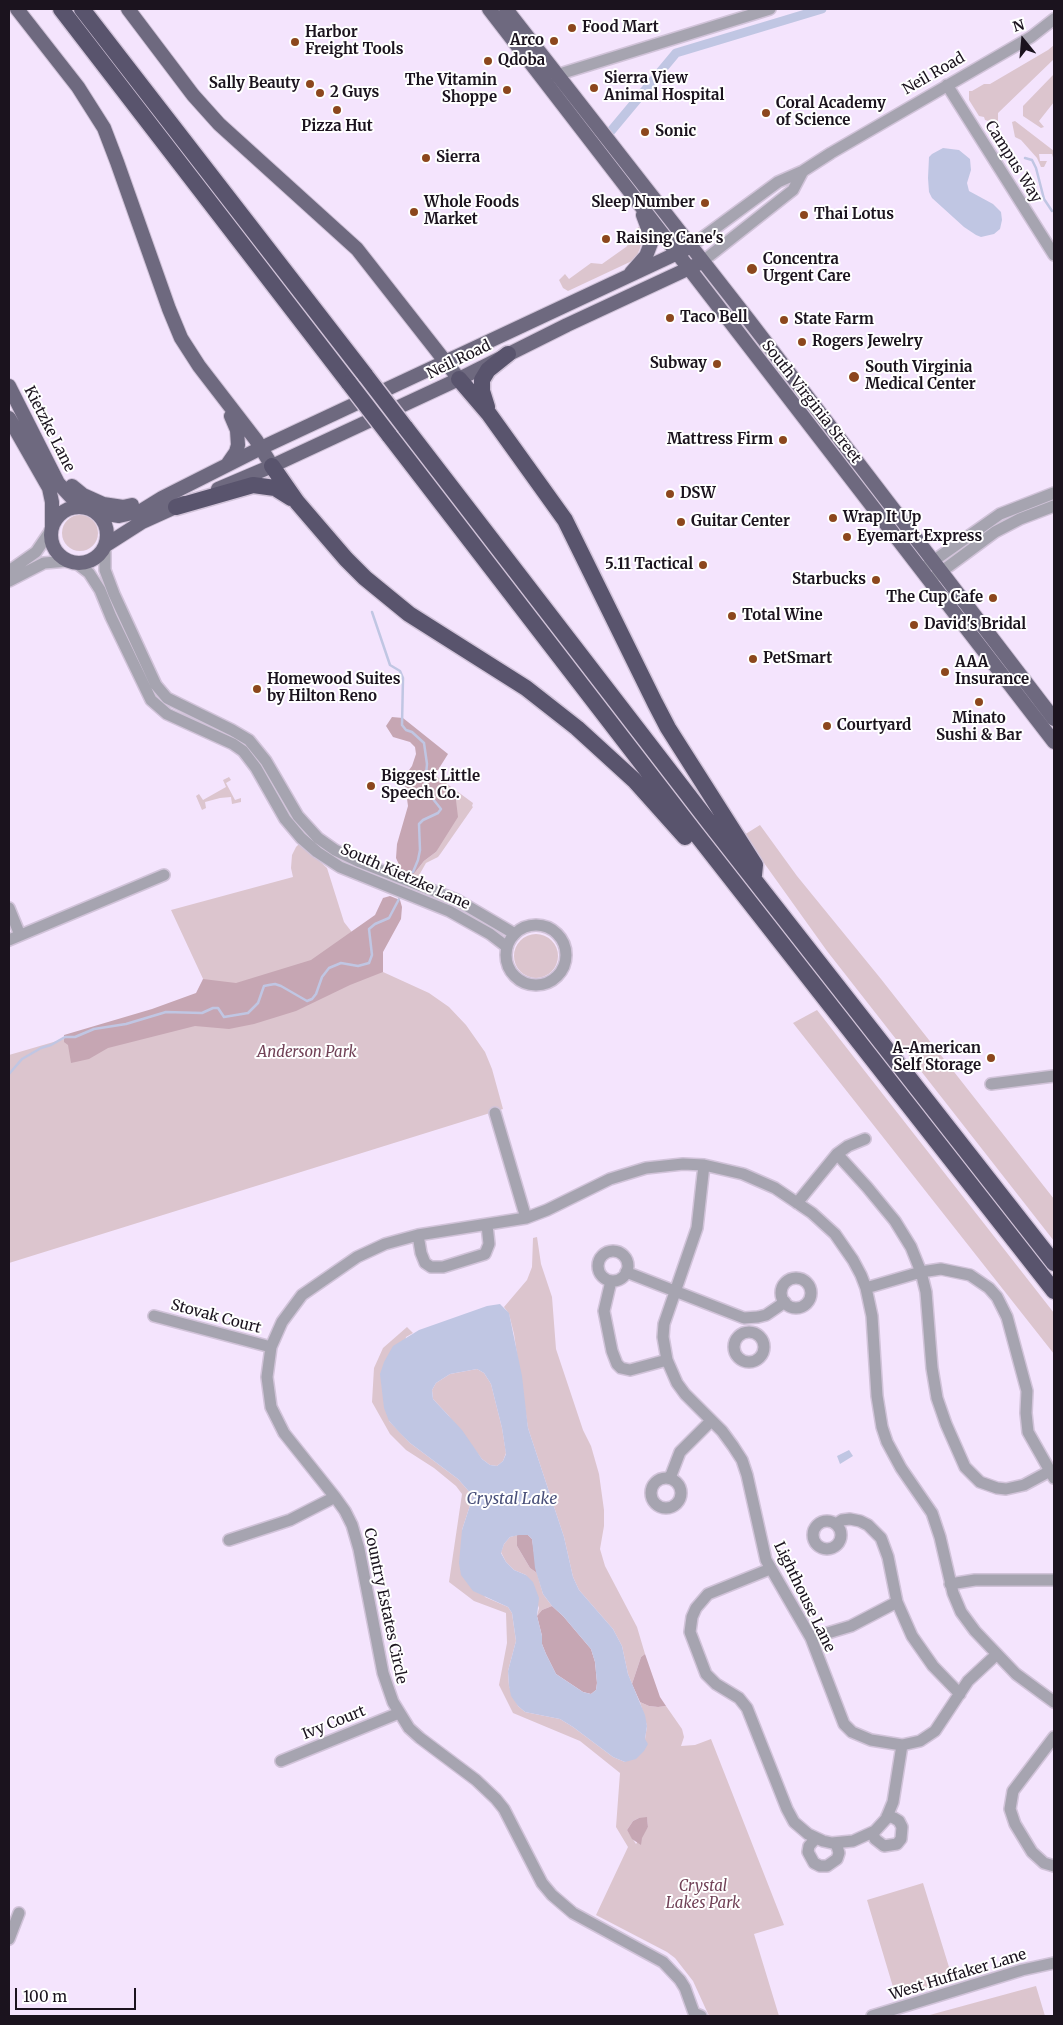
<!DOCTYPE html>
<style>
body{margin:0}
#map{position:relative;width:1063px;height:2025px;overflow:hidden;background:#f4e4fd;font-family:Merriweather,serif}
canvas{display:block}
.frame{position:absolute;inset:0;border:10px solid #1b131e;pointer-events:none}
.north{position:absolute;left:998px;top:15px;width:50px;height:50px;-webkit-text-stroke:4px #fff;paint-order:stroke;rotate:343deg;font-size:14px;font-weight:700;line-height:20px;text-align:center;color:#1b131e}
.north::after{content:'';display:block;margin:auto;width:18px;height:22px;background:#1b131e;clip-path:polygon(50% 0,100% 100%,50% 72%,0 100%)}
.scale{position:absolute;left:15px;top:1988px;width:121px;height:22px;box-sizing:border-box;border:2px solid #1b131e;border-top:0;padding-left:6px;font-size:15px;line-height:18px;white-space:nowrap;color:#1b131e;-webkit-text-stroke:4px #fff;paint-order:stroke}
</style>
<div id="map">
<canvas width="1063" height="2025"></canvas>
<div class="frame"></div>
<div class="north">N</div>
<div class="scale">100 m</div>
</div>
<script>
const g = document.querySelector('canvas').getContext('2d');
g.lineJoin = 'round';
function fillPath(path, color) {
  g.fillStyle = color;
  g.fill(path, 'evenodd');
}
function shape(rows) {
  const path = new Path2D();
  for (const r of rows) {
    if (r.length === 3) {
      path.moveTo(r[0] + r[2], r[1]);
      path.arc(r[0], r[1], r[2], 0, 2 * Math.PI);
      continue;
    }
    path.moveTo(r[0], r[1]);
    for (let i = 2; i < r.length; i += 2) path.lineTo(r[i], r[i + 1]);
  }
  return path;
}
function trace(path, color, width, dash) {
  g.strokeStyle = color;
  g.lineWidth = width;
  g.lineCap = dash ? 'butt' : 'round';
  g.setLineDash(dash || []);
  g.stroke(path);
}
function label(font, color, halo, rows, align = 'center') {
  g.font = font + ' Merriweather,serif';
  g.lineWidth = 4;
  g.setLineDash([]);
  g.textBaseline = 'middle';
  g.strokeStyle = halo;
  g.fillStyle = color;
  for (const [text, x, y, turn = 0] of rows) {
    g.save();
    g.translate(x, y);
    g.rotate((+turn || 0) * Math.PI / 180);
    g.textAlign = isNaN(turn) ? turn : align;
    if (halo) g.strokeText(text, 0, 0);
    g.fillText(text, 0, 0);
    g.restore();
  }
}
const green = shape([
 [1054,45,1054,59,998,113,998,124,985,120,984,117,979,116,969,100,969,91,972,91,984,84,990,84,1048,50],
 [1054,74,1054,102,1039,121,1044,127,1041,128,1023,116,1023,106],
 [1015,121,1054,151,1054,161,1052,154,1039,154,1040,161,1047,161,1044,167,1041,167,1037,158,1021,140,1015,137,1012,122],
 [640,226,643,240,637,256,632,261,568,291,563,288,559,280,565,274,569,279,591,263,602,264,626,247,634,238,635,230],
 [80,533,18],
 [435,775,473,803,472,806,473,807,441,853,438,857,426,863,418,877,413,875,424,861,436,852,455,792,433,778],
 [229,777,231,780,226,783,235,800,241,798,241,802,232,804,231,797,220,798,205,802,206,808,202,810,196,796,199,794,203,800,226,787,223,780],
 [760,825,797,876,881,979,1054,1199,1054,1241,827,951,744,835],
 [300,843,327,868,344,922,383,972,429,993,449,1007,466,1025,485,1052,492,1069,503,1109,9,1263,9,1055,211,996,171,910,293,877,291,868,292,855,296,847],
 [536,956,22],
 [817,1010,1054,1313,1054,1354,793,1023],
 [537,1237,541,1264,552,1297,556,1349,583,1430,591,1446,599,1474,604,1510,604,1526,600,1549,605,1566,637,1627,645,1654,641,1657,632,1684,628,1674,622,1646,613,1629,579,1590,573,1577,564,1537,528,1428,514,1334,509,1314,504,1307,527,1280,532,1267,533,1238],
 [407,1327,413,1333,406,1337,389,1421,410,1443,458,1479,473,1496,462,1530,485,1597,508,1607,512,1613,516,1641,508,1671,509,1686,518,1706,525,1712,560,1719,573,1727,613,1757,625,1762,645,1739,647,1726,640,1702,649,1706,658,1707,666,1706,682,1729,684,1737,681,1746,695,1745,711,1739,784,1925,754,1934,779,2016,709,2016,693,1981,675,1958,667,1952,596,1915,628,1847,616,1827,620,1773,580,1741,513,1713,499,1685,507,1643,506,1613,474,1601,449,1582,462,1494,456,1486,434,1468,406,1450,390,1434,372,1402,374,1368,383,1348],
 [639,1818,647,1818,648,1827,636,1844,627,1830,633,1821],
 [477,1369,484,1373,491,1384,502,1428,506,1453,503,1461,497,1466,490,1465,482,1459,448,1415,433,1399,432,1390,436,1383,450,1374],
 [517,1535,517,1546,530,1568,537,1573,543,1594,552,1606,542,1610,537,1616,539,1608,526,1575,514,1570,506,1562,501,1552,504,1544,510,1537],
 [923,1883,953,1980,896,1997,867,1900],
 [1036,1986,1045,2016,926,2016]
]);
const forest = shape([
 [392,717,403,718,448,754,433,778,455,792,458,817,436,852,424,861,413,875,401,869,396,858,397,844,408,806,404,777,412,766,416,754,415,747,410,742,393,737,386,726],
 [390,896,400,900,402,907,401,919,383,952,383,972,350,985,296,1011,254,1024,229,1029,195,1026,108,1048,89,1059,71,1063,68,1045,64,1042,64,1035,152,1009,196,993,203,979,236,983,311,960,375,915,383,898],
 [517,1535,528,1535,532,1539,537,1573,530,1568,517,1546],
 [552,1606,563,1616,591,1649,595,1662,597,1683,596,1690,591,1694,583,1692,556,1674,546,1654,542,1644,542,1636,537,1616,542,1610],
 [645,1654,660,1697,666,1706,658,1707,649,1706,640,1702,632,1684,641,1657],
 [647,1817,648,1827,642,1838,641,1845,632,1839,627,1830,633,1821,639,1818]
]);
const water = shape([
 [943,148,959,150,970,159,971,170,967,183,969,191,993,204,1001,212,1002,220,1000,229,994,234,981,237,976,235,964,227,932,198,929,192,928,178,929,157,932,154],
 [500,1304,509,1313,522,1376,528,1428,564,1537,573,1577,579,1590,613,1629,622,1646,628,1674,645,1715,647,1726,645,1739,648,1744,644,1751,636,1759,625,1762,613,1757,573,1727,560,1719,525,1712,518,1706,511,1696,509,1686,508,1671,516,1641,512,1613,508,1607,473,1591,461,1575,459,1563,462,1530,473,1496,458,1479,410,1443,399,1432,389,1421,384,1408,380,1374,384,1362,393,1346,419,1330,487,1306],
 [477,1369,484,1373,491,1384,502,1428,506,1454,503,1461,497,1466,490,1465,482,1459,462,1430,433,1399,432,1390,436,1383,450,1374],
 [519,1535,528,1535,532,1539,535,1568,543,1594,552,1606,563,1616,591,1649,595,1662,597,1683,596,1690,591,1694,583,1692,556,1674,546,1654,542,1644,542,1636,537,1616,539,1598,533,1582,526,1575,514,1570,506,1562,501,1553,504,1544,510,1537],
 [849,1450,853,1456,840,1464,837,1456]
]);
const stream = shape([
 [1025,158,1032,160,1036,168,1044,199,1052,211],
 [372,612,390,665,400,671,403,678,402,725,406,730,412,732,424,743,427,764,425,785,429,794,441,809,438,813,423,820,419,824,420,850,418,860,413,872],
 [9,1074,22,1059,41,1048,51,1045,65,1037,75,1037,94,1029,126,1024,166,1012,202,1013,213,1008,218,1008,224,1017,248,1013,258,1003,264,986,269,985,275,984,281,986,307,1001,312,999,316,994,322,977,329,968,341,963,358,966,369,963,372,955,369,929,375,924,389,918,399,899]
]);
const canal = shape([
 [611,131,676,53,822,9]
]);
const minor = shape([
 [550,77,770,9],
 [947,85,1054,255],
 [691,246,778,182,803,171,831,153,1031,37,1054,19],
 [703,261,793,190,803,171],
 [105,549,105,570,114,594,156,685,167,698,232,730,249,740,266,761,298,816,318,838,335,850,360,862,457,900,515,934],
 [76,563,89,573,100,590,111,617,151,700,167,714,233,744,243,751,256,768,285,819,301,838,317,852,340,867,449,911,490,934,507,947],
 [922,569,1000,514,1054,493],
 [9,571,36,552,51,530],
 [930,580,995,532,1020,519,1054,506],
 [9,581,44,563,68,561],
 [9,908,20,935],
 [536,955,30],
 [9,940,164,875],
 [991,1084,1054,1076],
 [495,1113,526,1218],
 [837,1154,867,1187,895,1221,911,1247,921,1272,926,1292,932,1368,937,1398,946,1424,965,1467,980,1482,997,1488,1006,1489,1024,1485,1050,1471],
 [704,1165,697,1228,664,1324,663,1337,667,1360,677,1383,685,1394,722,1431,733,1446,742,1460,747,1475,766,1560,811,1638,844,1724,852,1732,871,1740,902,1745,920,1741,935,1731,968,1681,997,1654],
 [797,1203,837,1154,848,1146,865,1139],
 [418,1235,421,1253,425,1263,431,1267,443,1267,485,1254,489,1244,487,1225],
 [613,1266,15],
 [626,1272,744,1318,758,1317,766,1315,785,1302],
 [796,1293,15],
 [611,1281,604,1311,612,1351,617,1364,621,1368,630,1370,667,1360],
 [866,1288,921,1272,941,1269,970,1275,989,1288,997,1297,1007,1317,1027,1391,1026,1413,1028,1432,1054,1478],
 [154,1316,271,1347],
 [749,1347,15],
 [670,1478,680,1452,711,1421],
 [666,1493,15],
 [827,1535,14],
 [836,1524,842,1520,850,1519,860,1521,868,1525,881,1538,888,1557,897,1602,912,1636,933,1666,960,1694],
 [229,1540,290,1520,335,1497],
 [770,1569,708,1594,696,1608,692,1617,690,1632,706,1674,716,1684,739,1698,747,1708,787,1809,794,1822,808,1834,823,1841,832,1843,853,1841,875,1831,886,1819,893,1802,902,1745],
 [950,1584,975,1580,1054,1580],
 [811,1638,851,1626,897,1602],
 [1054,1737,1013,1791,1010,1809,1015,1824,1032,1852,1044,1863,1054,1866],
 [281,1761,399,1713],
 [873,1832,875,1839,884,1846,897,1844,901,1839,902,1827,899,1821,894,1818,887,1816],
 [816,1838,809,1846,808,1852,814,1863,820,1866,827,1866,837,1859,839,1853,836,1843],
 [9,1939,19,1913],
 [701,2016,694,2013,685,1988,680,1980,663,1962,573,1913,552,1895,542,1883,504,1809,496,1799,476,1780,420,1738,409,1728,393,1702,383,1673,359,1549,352,1525,345,1511,335,1497,284,1433,271,1407,267,1377,271,1347,282,1322,302,1295,357,1257,385,1244,418,1235,526,1218,547,1210,610,1179,646,1168,683,1164,704,1165,743,1174,775,1188,812,1213,835,1234,853,1260,861,1275,866,1288,872,1316,877,1396,882,1427,887,1442,901,1468,932,1513,940,1537,953,1593,961,1612,975,1631,1016,1674,1054,1702],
 [872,2016,1022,1970,1054,1963]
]);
const major = shape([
 [17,9,78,87,104,128,117,162,169,309,181,338,199,366,256,440,272,466],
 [128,9,193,95,219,124,357,249,459,379],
 [489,9,1054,742],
 [506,9,748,319,1054,719],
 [631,273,646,256,651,243,650,234,643,215],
 [9,386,58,483,73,499,84,507],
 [9,418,49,488,52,502,52,527],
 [227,465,236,452,238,445,237,430,231,416],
 [72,486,83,495,103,504,123,507,132,505],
 [218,489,272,466,459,379,567,325,696,265],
 [79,535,28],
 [97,512,119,516,141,511,162,498,261,448,684,250],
 [106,545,142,522,184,503]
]);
const highway = shape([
 [61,9,349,383],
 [82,9,366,376],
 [459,379,489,414,565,520,655,703,668,728,755,865,754,875],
 [487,407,482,391,482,380,488,370,508,354],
 [405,427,712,826,1054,1263],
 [389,435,693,830,1054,1291],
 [272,466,297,502,346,559,365,578,409,614,526,688,577,728,634,780,685,837],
 [176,507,253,485,275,488,291,498]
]);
const highwayBridge = shape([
 [366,376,405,427],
 [349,383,389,435]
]);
const markers = [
 [572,28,5,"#8c471d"],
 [554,41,5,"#8c471d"],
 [295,42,5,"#8c471d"],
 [488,61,5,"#8c471d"],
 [310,84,5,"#8c471d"],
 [594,88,5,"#8c471d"],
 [507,90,5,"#8c471d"],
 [320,93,5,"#8c471d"],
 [337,110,5,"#8c471d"],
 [766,113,5,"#8c471d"],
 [645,132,5,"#8c471d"],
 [426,158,5,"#8c471d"],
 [705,203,5,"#8c471d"],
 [414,212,5,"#8c471d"],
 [804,215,5,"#8c471d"],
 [606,239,5,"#8c471d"],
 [752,269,6,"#8c471d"],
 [670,318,5,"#8c471d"],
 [784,320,5,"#8c471d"],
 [802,342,5,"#8c471d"],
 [717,364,5,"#8c471d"],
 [854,377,6,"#8c471d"],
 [783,440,5,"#8c471d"],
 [670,494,5,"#8c471d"],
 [833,518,5,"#8c471d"],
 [681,522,5,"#8c471d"],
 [847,537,5,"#8c471d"],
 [703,565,5,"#8c471d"],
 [876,580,5,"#8c471d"],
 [993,598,5,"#8c471d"],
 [732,616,5,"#8c471d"],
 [914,625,5,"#8c471d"],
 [753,659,5,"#8c471d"],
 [945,672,5,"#8c471d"],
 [257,689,5,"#8c471d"],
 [979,702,5,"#8c471d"],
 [827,726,5,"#8c471d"],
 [371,786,5,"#8c471d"],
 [991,1058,5,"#8c471d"]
];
const poiNames = [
 ["Food Mart",582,28],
 ["Harbor",305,33],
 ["Freight Tools",305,50],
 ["Arco",544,41,"right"],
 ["Qdoba",498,61],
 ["Sierra View",604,79],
 ["Animal Hospital",604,96],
 ["The Vitamin",497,81,"right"],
 ["Shoppe",497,98,"right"],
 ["Sally Beauty",300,84,"right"],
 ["2 Guys",330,93],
 ["Coral Academy",776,104],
 ["of Science",776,121],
 ["Pizza Hut",337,127,"center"],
 ["Sonic",655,132],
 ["Sierra",436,158],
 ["Whole Foods",424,203],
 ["Market",424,220],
 ["Sleep Number",695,203,"right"],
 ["Thai Lotus",814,215],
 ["Raising Cane's",616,239],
 ["Concentra",763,260],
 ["Urgent Care",763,277],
 ["Taco Bell",680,318],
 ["State Farm",794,320],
 ["Rogers Jewelry",812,342],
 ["Subway",707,364,"right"],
 ["South Virginia",865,368],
 ["Medical Center",865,385],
 ["Mattress Firm",773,440,"right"],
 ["DSW",680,494],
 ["Wrap It Up",843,518],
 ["Guitar Center",691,522],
 ["Eyemart Express",857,537],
 ["5.11 Tactical",693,565,"right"],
 ["Starbucks",866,580,"right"],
 ["The Cup Cafe",983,598,"right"],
 ["Total Wine",742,616],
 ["David's Bridal",924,625],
 ["PetSmart",763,659],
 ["AAA",955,663],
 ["Insurance",955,680],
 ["Homewood Suites",267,680],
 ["by Hilton Reno",267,697],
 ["Minato",979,719,"center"],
 ["Sushi & Bar",979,736,"center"],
 ["Courtyard",837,726],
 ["Biggest Little",381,777],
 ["Speech Co.",381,794],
 ["A-American",981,1049,"right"],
 ["Self Storage",981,1066,"right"]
];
const streetNames = [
 ["Neil Road",934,74,-30],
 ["Campus Way",1013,162,58],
 ["Neil Road",459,360,-26],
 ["South Virginia Street",811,402,52],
 ["Kietzke Lane",49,429,63],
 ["South Kietzke Lane",405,877,24],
 ["Stovak Court",216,1317,15],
 ["Lighthouse Lane",804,1597,64],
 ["Country Estates Circle",385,1606,78],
 ["Ivy Court",334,1723,-22],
 ["West Huffaker Lane",958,1975,-17]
];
const parkNames = [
 ["Anderson Park",307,1053],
 ["Crystal",703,1887],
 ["Lakes Park",703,1904]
];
const waterNames = [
 ["Crystal Lake",512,1499]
];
fillPath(green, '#dcc5ce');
fillPath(forest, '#c6a6b3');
fillPath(water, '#c0c6e3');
trace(stream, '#c0c6e3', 2.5);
trace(canal, '#c0c6e3', 9);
trace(minor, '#d1c3d9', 14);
trace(major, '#d1c3d9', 16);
trace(highway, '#d1c3d9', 19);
trace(minor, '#a6a4b0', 11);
trace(major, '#6e697f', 14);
trace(highway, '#59546d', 16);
trace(highwayBridge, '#d1c3d9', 19, []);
trace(highwayBridge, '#59546d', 16);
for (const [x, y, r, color] of markers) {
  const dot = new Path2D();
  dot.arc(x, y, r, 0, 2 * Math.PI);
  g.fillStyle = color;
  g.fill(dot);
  trace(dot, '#fff', 2);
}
label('bold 15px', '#1b131e', '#fff', poiNames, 'left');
label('15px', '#1b131e', '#fff', streetNames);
label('italic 15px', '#714257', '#fff', parkNames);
label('italic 16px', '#484f79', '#fff', waterNames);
</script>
